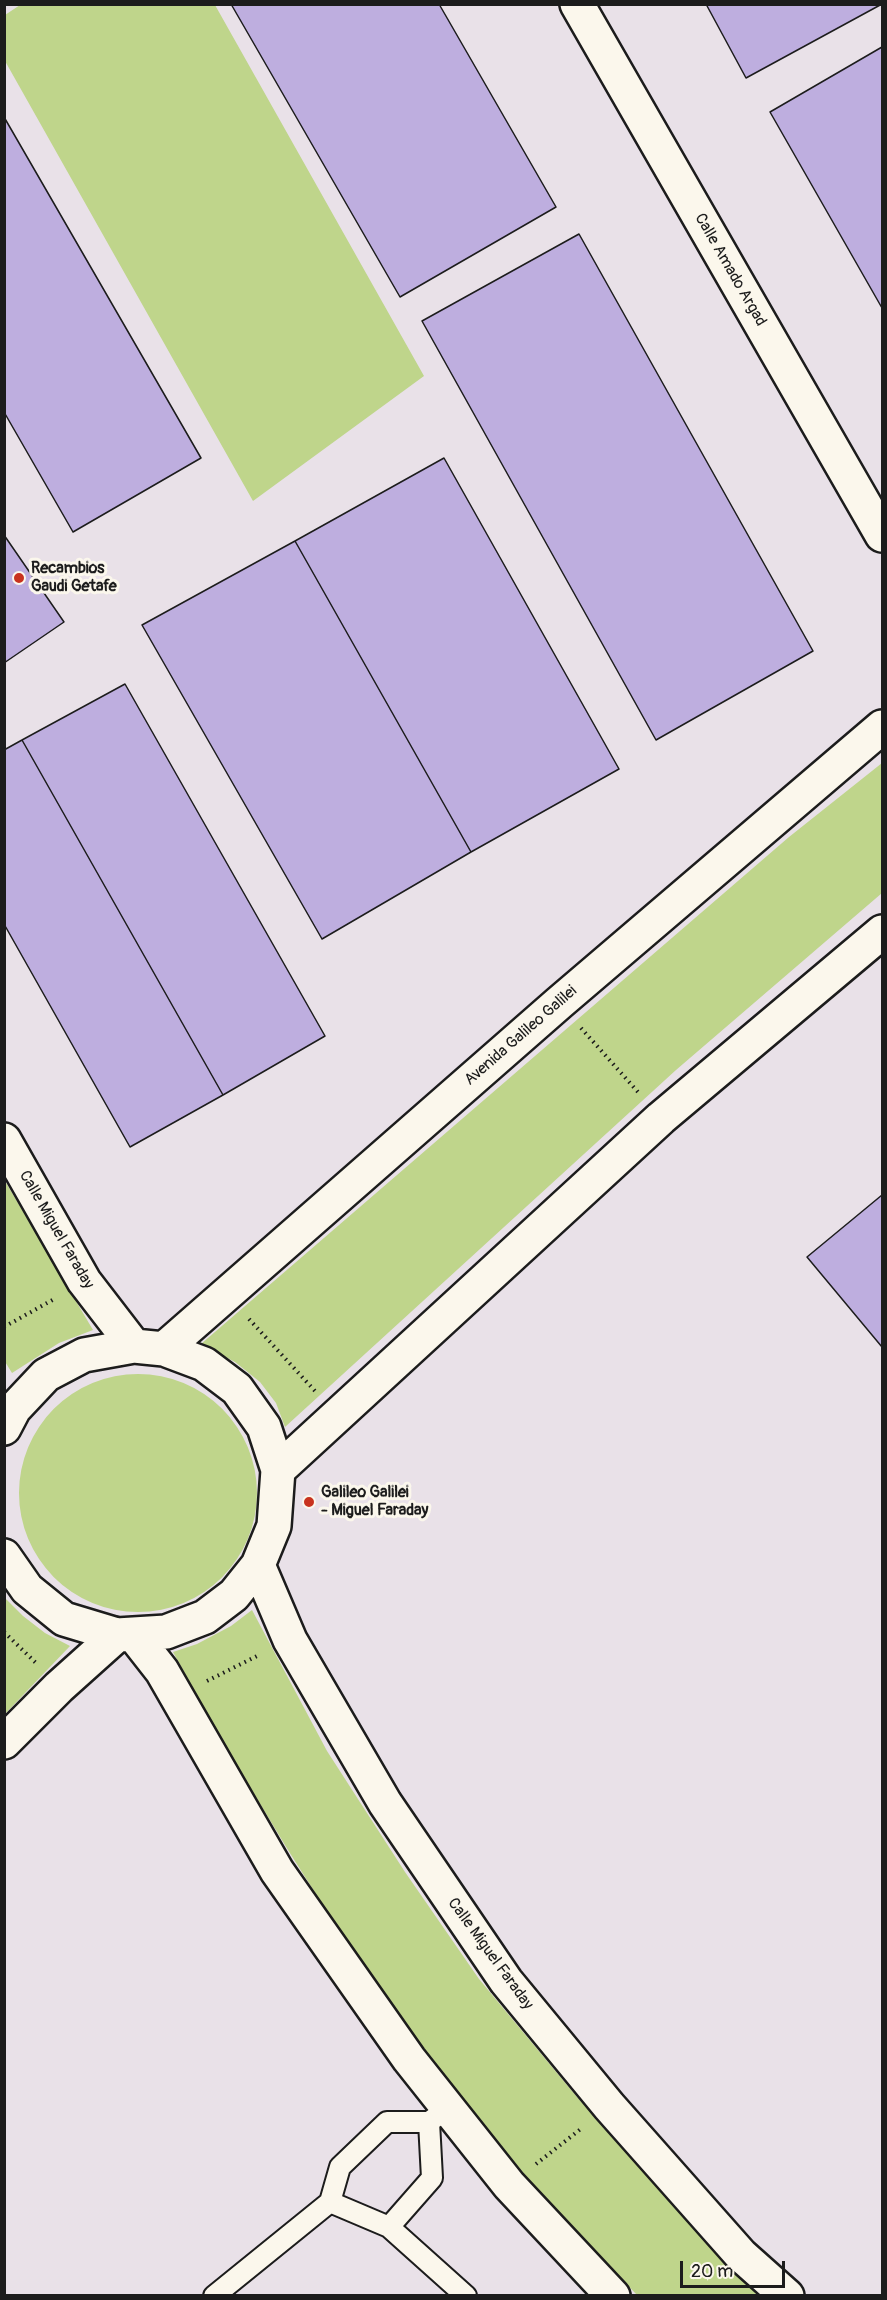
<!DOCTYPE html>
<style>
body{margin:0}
#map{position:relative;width:887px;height:2300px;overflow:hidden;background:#fbf7ec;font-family:Pangolin,sans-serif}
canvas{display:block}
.frame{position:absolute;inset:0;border:6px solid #1c1c1c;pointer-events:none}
.scale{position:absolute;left:680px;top:2261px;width:105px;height:27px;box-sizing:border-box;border:3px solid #1c1c1c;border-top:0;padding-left:8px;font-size:18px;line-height:21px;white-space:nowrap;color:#1c1c1c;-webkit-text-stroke:4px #fbf7ec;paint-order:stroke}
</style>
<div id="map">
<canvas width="887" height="2300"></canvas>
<div class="frame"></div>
<div class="scale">20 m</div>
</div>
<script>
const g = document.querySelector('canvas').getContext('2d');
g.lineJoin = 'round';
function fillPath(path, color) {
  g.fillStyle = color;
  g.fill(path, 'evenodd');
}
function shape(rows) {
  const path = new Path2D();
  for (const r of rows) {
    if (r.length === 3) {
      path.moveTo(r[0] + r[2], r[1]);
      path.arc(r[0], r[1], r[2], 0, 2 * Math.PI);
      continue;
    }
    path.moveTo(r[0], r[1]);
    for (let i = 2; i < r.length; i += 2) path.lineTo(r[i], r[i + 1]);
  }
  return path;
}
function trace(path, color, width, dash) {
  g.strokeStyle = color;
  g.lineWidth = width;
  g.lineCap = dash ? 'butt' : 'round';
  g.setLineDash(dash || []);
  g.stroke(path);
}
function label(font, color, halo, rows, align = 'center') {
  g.font = font + ' Pangolin,sans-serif';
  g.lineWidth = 6;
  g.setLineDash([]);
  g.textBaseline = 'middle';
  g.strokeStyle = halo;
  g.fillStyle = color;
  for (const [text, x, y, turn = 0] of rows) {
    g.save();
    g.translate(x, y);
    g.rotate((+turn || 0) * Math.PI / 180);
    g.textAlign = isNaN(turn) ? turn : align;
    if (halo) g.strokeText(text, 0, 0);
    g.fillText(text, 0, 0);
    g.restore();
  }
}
const built = shape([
 [5,5,882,5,882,2295,5,2295]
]);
const green = shape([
 [20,5,215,5,424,376,253,501,5,61,5,15],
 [882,763,882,893,676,1070,285,1427,276,1403,260,1382,235,1362,201,1344,789,837],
 [5,1181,93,1330,59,1343,12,1373,4,1360],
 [138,1493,119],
 [4,1597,23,1616,45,1633,70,1646,5,1714],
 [252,1610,327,1751,405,1872,479,1979,577,2097,673,2205,763,2295,637,2295,542,2196,429,2057,343,1937,288,1850,225,1746,173,1652,197,1644,231,1626]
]);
const building = shape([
 [231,4,439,4,556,207,400,297,231,4],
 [706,4,882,4,746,78,706,4],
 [882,47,882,308,770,112,882,47],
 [4,117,201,458,73,532,4,412,4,117],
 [579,234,813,651,656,740,422,321,579,234],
 [444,458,619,769,471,852,295,541,444,458],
 [4,535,64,622,4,663,4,535],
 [295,541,471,852,322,939,142,625,295,541],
 [125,684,325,1036,223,1095,22,740,125,684],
 [22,740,223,1095,130,1147,4,924,4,750,22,740],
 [882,1195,882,1347,807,1257,882,1195]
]);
const path = shape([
 [581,1028,638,1092],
 [249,1319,315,1391],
 [4,1327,56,1298],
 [4,1632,36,1663],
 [207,1681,259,1655],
 [536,2164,582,2128]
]);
const service = shape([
 [429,2122,432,2178,389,2227,466,2296],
 [330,2202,389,2227],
 [214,2296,330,2202,340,2167,387,2122,429,2122,448,2108]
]);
const minor = shape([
 [577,4,882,535],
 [4,1140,84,1281,134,1346],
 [164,1349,559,1003,882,727],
 [4,1428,14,1409,46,1375,84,1355,134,1346,164,1349,204,1364,237,1389,264,1427,278,1470,274,1526,258,1565,234,1595,205,1617,166,1632,117,1635,64,1619,27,1589,4,1556],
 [278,1470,661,1118,882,932],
 [258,1565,290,1640,385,1803,506,1981,609,2106,741,2255,787,2296],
 [133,1634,162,1671,277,1871,409,2059,509,2185,613,2296],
 [4,1742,59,1687,117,1635]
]);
const markers = [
 [19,578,6,"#c8321e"],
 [309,1502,6,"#c8321e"]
];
const streetNames = [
 ["Calle Amado Argad",730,270,60],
 ["Avenida Galileo Galilei",521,1036,-41],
 ["Calle Miguel Faraday",56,1230,60],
 ["Calle Miguel Faraday",490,1954,54]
];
const poiNames = [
 ["Recambios",31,569],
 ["Gaudi Getafe",31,587],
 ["Galileo Galilei",321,1493],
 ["- Miguel Faraday",321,1511]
];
fillPath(built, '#e9e1e8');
fillPath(green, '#bfd58b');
fillPath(building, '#beaedf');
trace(building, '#1c1c1c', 1.5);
trace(service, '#1c1c1c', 24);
trace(minor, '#1c1c1c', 38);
trace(path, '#1c1c1c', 4, [1.5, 4.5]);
trace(service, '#fbf7ec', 20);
trace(minor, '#fbf7ec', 33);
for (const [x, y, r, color] of markers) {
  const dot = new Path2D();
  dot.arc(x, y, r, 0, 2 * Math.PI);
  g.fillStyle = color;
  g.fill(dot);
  trace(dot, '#fbf7ec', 2);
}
label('16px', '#1c1c1c', '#fbf7ec', streetNames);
label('bold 16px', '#1c1c1c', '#fbf7ec', poiNames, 'left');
</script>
